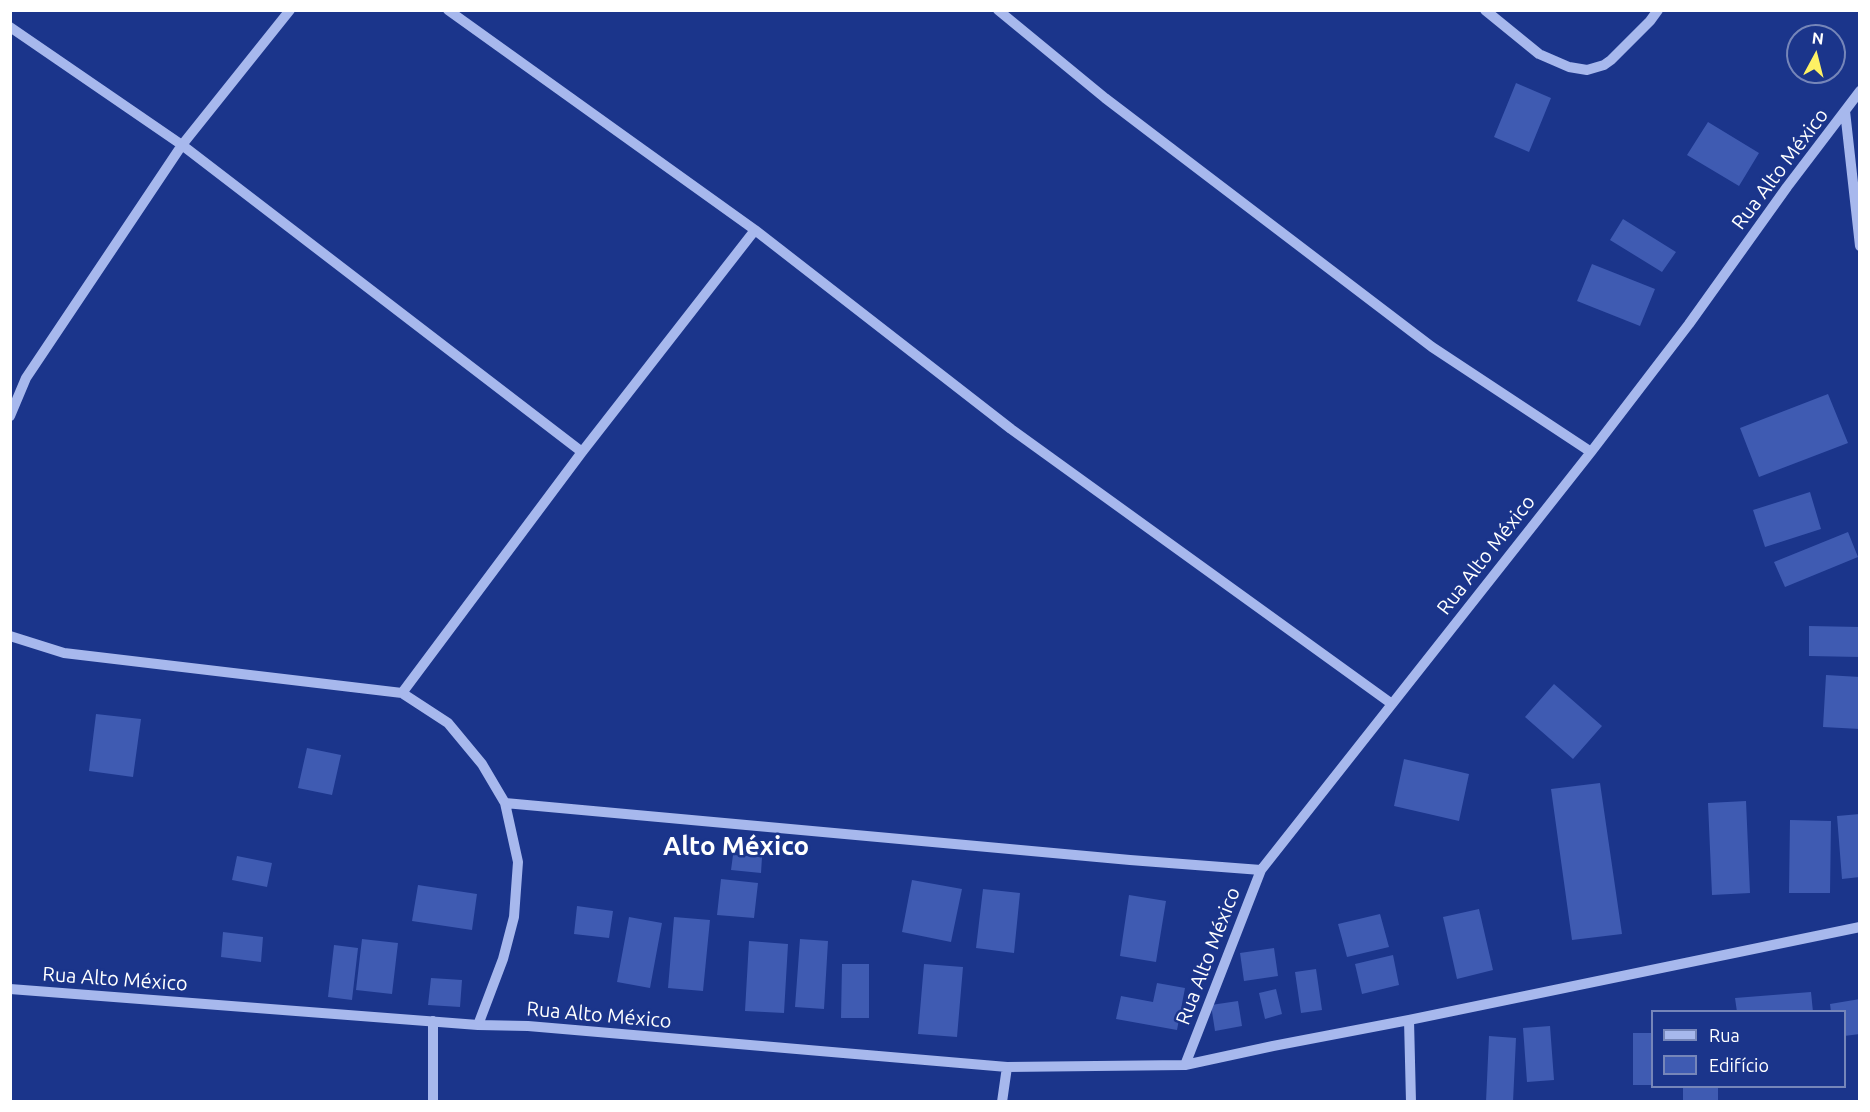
<!DOCTYPE html>
<meta charset="utf-8">
<style>
body{margin:0}
#map{position:relative;width:1870px;height:1112px;overflow:hidden;background:#1b358b;font-family:Ubuntu,sans-serif}
canvas{display:block}
.frame{position:absolute;inset:0;border:12px solid #fff;pointer-events:none}
.legend{position:absolute;left:1651px;top:1010px;width:195px;height:78px;box-sizing:border-box;background:#1b358b;border:2px solid #7686b9;margin:0;padding:8px 10px;list-style:none;font-size:18px;color:#fff}
.legend li{display:flex;align-items:center;gap:12px;height:30px}
.legend b{width:30px;border:2px solid #7686b9}
.north{position:absolute;left:1786px;top:24px;width:60px;height:60px;box-sizing:border-box;background:#1b358b;border:2px solid #7686b9;border-radius:50%;rotate:7deg;font-size:16px;font-weight:700;line-height:24px;text-align:center;color:#fff}
.north::after{content:'';display:block;margin:auto;width:21px;height:27px;background:#fef164;clip-path:polygon(50% 0,100% 100%,50% 72%,0 100%)}
</style>
<div id="map">
<canvas width="1870" height="1112"></canvas>
<div class="frame"></div>
<ul class="legend">
<li><b style="height:8px;background:#a7b8ed"></b>Rua</li>
<li><b style="height:16px;background:#3f5bb2"></b>Edifício</li>
</ul>
<div class="north">N</div>
</div>
<script>
const g = document.querySelector('canvas').getContext('2d');
g.lineJoin = 'round';
function fillPath(path, color) {
  g.fillStyle = color;
  g.fill(path, 'evenodd');
}
function shape(rows) {
  const path = new Path2D();
  for (const r of rows) {
    path.moveTo(r[0], r[1]);
    for (let i = 2; i < r.length; i += 2) path.lineTo(r[i], r[i + 1]);
  }
  return path;
}
function trace(path, color, width, dash) {
  g.strokeStyle = color;
  g.lineWidth = width;
  g.lineCap = dash ? 'butt' : 'round';
  g.setLineDash(dash || []);
  g.stroke(path);
}
function label(font, color, halo, rows, align = 'center') {
  g.font = font + ' Ubuntu,sans-serif';
  g.lineWidth = 5;
  g.setLineDash([]);
  g.textBaseline = 'middle';
  g.strokeStyle = halo;
  g.fillStyle = color;
  for (const [text, x, y, turn = 0] of rows) {
    g.save();
    g.translate(x, y);
    g.rotate((+turn || 0) * Math.PI / 180);
    g.textAlign = isNaN(turn) ? turn : align;
    if (halo) g.strokeText(text, 0, 0);
    g.fillText(text, 0, 0);
    g.restore();
  }
}
const building = shape([
 [1516,83,1551,98,1529,152,1494,137],
 [1708,122,1759,153,1739,186,1687,155],
 [1623,219,1676,252,1662,272,1610,240],
 [1592,264,1655,289,1640,326,1577,301],
 [1828,394,1848,443,1759,477,1740,428],
 [1810,492,1821,529,1765,547,1753,510],
 [1848,532,1858,557,1785,587,1774,562],
 [1809,626,1860,627,1860,657,1809,656],
 [1826,675,1860,677,1860,729,1823,727],
 [1554,684,1602,726,1573,759,1525,717],
 [96,714,141,719,133,777,89,771],
 [307,748,341,755,332,795,298,788],
 [1404,759,1469,774,1459,821,1394,806],
 [1600,783,1622,934,1572,940,1551,789],
 [1746,801,1750,893,1712,895,1708,803],
 [1860,814,1860,877,1842,879,1837,816],
 [1790,820,1831,821,1830,893,1789,893],
 [733,855,762,857,761,873,731,870],
 [237,856,272,863,267,887,232,880],
 [721,879,758,883,754,918,717,915],
 [912,880,962,889,951,942,902,932],
 [418,885,477,894,472,930,412,921],
 [983,889,1020,893,1014,953,976,948],
 [1129,895,1166,901,1156,962,1120,956],
 [577,906,613,911,609,938,574,934],
 [1479,909,1493,970,1457,979,1443,917],
 [1380,914,1389,947,1347,957,1338,924],
 [629,917,662,923,650,988,617,982],
 [674,917,710,920,703,991,668,988],
 [223,932,263,937,261,962,221,957],
 [362,939,398,943,392,994,356,990],
 [800,939,828,941,824,1009,795,1007],
 [749,941,788,944,784,1013,745,1011],
 [334,945,358,948,352,1000,328,997],
 [1274,948,1278,976,1244,981,1240,953],
 [1393,955,1399,985,1362,994,1355,964],
 [842,964,869,964,869,1018,841,1018],
 [924,964,963,967,957,1037,918,1034],
 [1316,969,1322,1010,1301,1013,1295,972],
 [431,978,462,980,460,1007,428,1005],
 [1157,983,1185,988,1177,1030,1116,1019,1121,996,1153,1002],
 [1276,989,1282,1014,1265,1019,1259,993],
 [1811,992,1813,1012,1737,1012,1735,998],
 [1860,999,1860,1034,1844,1036,1844,1012,1831,1012,1830,1004],
 [1238,1001,1242,1026,1215,1031,1211,1005],
 [1550,1026,1554,1080,1527,1082,1523,1028],
 [1633,1033,1652,1033,1652,1085,1633,1085],
 [1489,1036,1516,1038,1513,1102,1486,1102],
 [1683,1086,1718,1086,1718,1102,1683,1102]
]);
const minor = shape([
 [448,10,755,230,1011,429,1392,704],
 [998,10,1105,98,1432,347,1591,452],
 [1485,10,1539,54,1569,67,1587,70,1604,65,1611,60,1650,21,1658,10],
 [10,27,182,145,582,452],
 [1845,111,1860,246],
 [10,416,26,378,182,145,290,10],
 [10,636,64,653,402,693,448,723,482,764,505,803,518,862,514,917,503,959,478,1025],
 [402,693,582,452,755,230],
 [505,803,1130,860,1261,870],
 [10,989,478,1025,528,1026,1007,1067,1185,1065,1273,1046,1409,1020,1860,927],
 [1409,1020,1411,1102],
 [1185,1065,1261,870,1591,452,1689,324,1787,187,1860,91],
 [433,1102,433,1021],
 [1002,1102,1007,1067]
]);
const streetNames = [
 ["Rua Alto México",1780,169,-53],
 ["Rua Alto México",1486,555,-52],
 ["Rua Alto México",1208,956,-69],
 ["Rua Alto México",115,979,4],
 ["Rua Alto México",599,1015,5]
];
const districtNames = [
 ["Alto México",736,846]
];
fillPath(building, '#3f5bb2');
trace(minor, '#a7b8ed', 10);
label('20px', '#fff', '#1b358b', streetNames);
label('bold 26px', '#fff', '#1b358b', districtNames);
</script>
